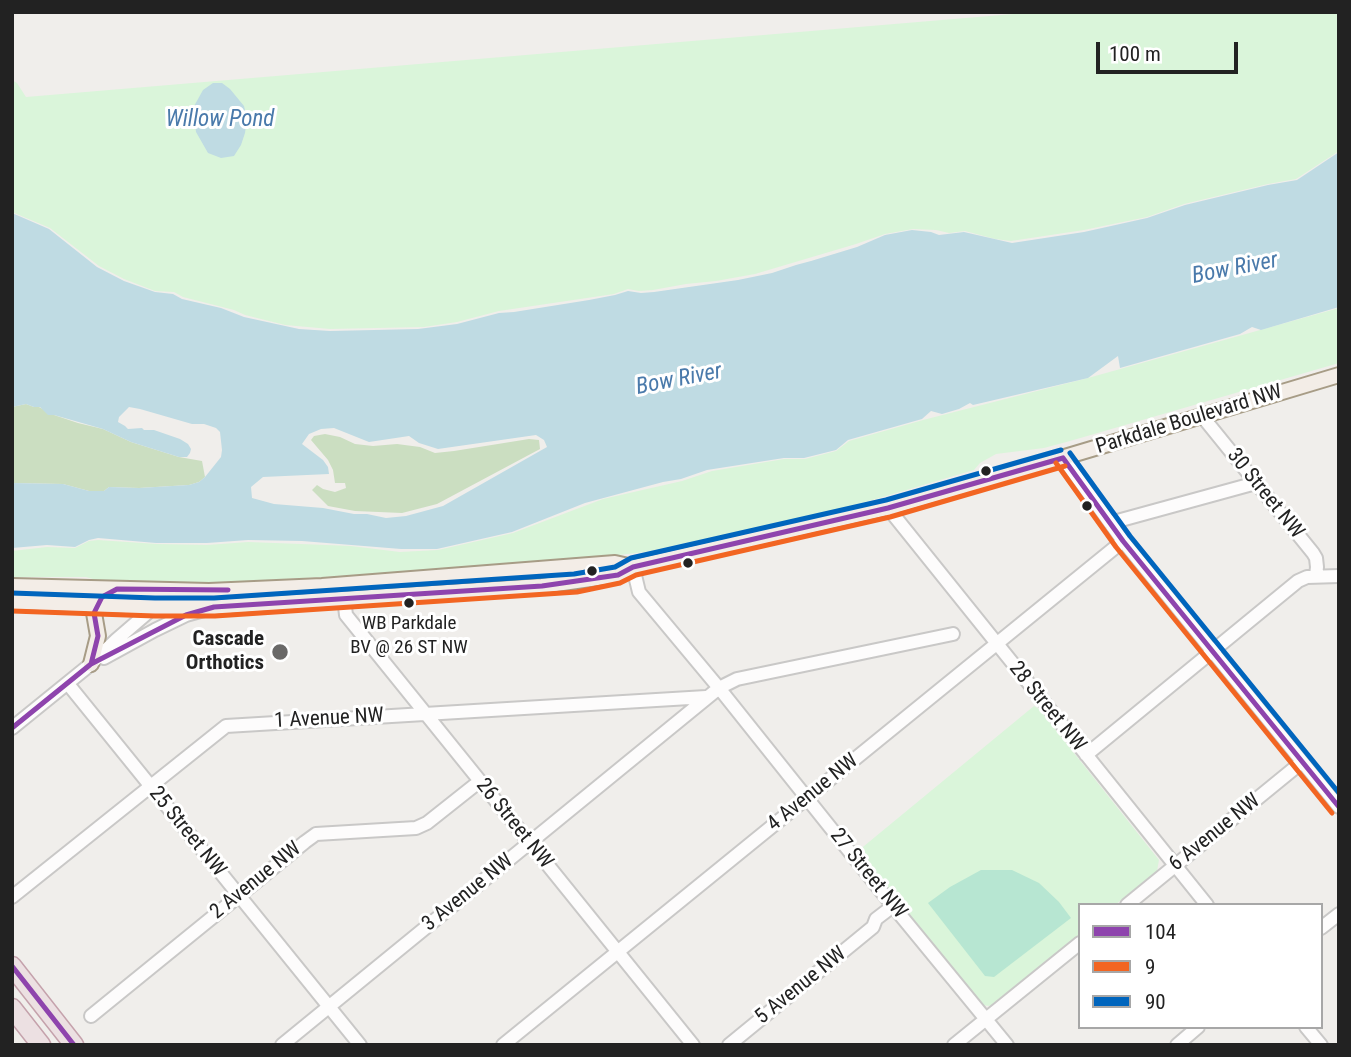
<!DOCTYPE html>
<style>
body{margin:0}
#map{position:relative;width:1351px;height:1057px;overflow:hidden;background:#f0eeeb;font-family:"Roboto Condensed",sans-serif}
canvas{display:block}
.frame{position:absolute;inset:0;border:14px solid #222;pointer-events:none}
.legend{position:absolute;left:1078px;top:903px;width:245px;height:126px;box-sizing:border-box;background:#fff;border:2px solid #a7a7a7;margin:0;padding:9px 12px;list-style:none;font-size:21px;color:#222}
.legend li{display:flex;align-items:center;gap:14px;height:35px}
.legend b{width:35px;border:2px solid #a7a7a7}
.scale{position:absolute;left:1096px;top:42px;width:142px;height:32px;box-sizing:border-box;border:4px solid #222;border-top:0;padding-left:9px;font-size:21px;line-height:24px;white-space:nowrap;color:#222;-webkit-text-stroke:5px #fff;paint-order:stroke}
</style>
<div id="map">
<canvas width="1351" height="1057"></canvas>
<div class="frame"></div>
<ul class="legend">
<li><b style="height:9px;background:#8e44ad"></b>104</li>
<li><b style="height:9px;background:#f26522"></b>9</li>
<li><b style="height:9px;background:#0065bd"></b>90</li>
</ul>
<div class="scale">100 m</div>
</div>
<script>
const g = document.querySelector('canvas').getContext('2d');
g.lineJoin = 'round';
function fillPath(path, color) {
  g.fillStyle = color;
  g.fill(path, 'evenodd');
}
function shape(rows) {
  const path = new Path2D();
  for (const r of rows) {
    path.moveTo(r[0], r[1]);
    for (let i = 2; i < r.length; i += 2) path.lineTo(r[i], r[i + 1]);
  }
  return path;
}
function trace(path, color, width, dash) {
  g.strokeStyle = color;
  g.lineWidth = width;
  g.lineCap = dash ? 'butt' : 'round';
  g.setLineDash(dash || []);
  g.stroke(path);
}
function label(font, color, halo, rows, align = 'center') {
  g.font = font + ' "Roboto Condensed",sans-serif';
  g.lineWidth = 6;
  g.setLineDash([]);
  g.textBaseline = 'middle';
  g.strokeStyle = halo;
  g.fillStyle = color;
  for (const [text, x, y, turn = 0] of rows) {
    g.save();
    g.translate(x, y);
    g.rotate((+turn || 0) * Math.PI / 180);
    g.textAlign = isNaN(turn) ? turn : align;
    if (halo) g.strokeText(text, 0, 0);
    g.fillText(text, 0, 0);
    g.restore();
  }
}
const forest = shape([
 [26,404,34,407,39,407,54,415,78,423,103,429,131,442,179,457,202,461,205,477,199,482,189,485,139,488,109,487,104,491,89,491,63,484,12,483,12,407],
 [325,434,340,437,355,444,373,446,397,444,420,447,435,453,454,451,529,439,539,440,540,449,437,504,402,513,355,511,328,506,312,490,317,485,323,489,335,492,346,488,345,483,335,483,333,470,328,460,311,440,314,436]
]);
const park = shape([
 [1037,12,1339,12,1339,151,1296,179,1268,184,1184,204,1147,217,1084,230,1011,241,995,239,965,231,949,233,936,230,913,229,885,234,856,244,755,274,716,281,686,284,653,290,639,291,628,289,614,294,499,311,457,322,424,327,330,329,285,325,245,315,234,310,183,297,174,292,155,291,124,279,99,266,50,228,12,212,12,80,17,83,26,97],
 [1339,308,1339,363,1070,441,1044,448,996,454,980,463,974,470,876,499,820,514,645,552,586,559,440,571,189,584,100,581,86,577,12,577,12,551,47,547,75,548,89,541,98,540,157,544,207,545,248,542,301,544,351,546,400,552,438,550,513,533,603,499,682,481,712,471,784,459,805,459,836,451,849,441,923,420,1088,378],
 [1034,706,1039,709,1159,860,1157,871,1115,905,1080,905,1080,934,990,1006,981,1005,858,851]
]);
const pitch = shape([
 [981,870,1012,870,1039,883,1059,902,1071,918,994,977,985,976,928,903,950,887]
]);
const water = shape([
 [213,83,222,83,230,89,244,106,247,118,245,133,241,145,234,156,221,158,208,153,196,132,193,108,203,90],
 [1339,152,1339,307,1261,330,1252,327,1240,334,1120,368,1118,356,1088,378,973,405,970,403,959,409,942,414,931,411,922,419,848,440,836,450,804,458,784,458,707,470,681,479,663,482,585,503,512,532,437,549,401,549,302,541,248,540,207,543,156,543,98,538,89,540,75,547,47,545,12,548,12,483,63,484,89,491,104,491,109,487,139,488,189,485,199,482,205,477,221,457,222,450,220,432,216,428,204,424,192,424,140,409,129,407,119,417,118,422,125,426,128,429,142,428,144,430,154,430,180,439,188,444,191,449,190,453,187,457,179,457,131,442,103,429,54,415,48,415,40,407,34,407,26,404,12,407,12,213,49,229,97,267,124,281,155,292,173,294,182,299,221,308,244,317,299,329,330,331,418,329,457,324,499,313,514,312,589,300,615,295,628,291,641,293,654,292,738,280,772,273,796,265,811,261,857,247,885,235,912,230,931,232,939,235,964,232,1012,243,1084,232,1147,218,1185,205,1268,185,1297,180],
 [334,428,369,442,409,436,419,443,438,449,536,435,544,440,547,447,443,506,406,516,386,518,367,514,354,514,323,508,274,504,252,498,251,487,263,477,329,474,328,467,323,460,302,444,309,434,321,429]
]);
const minor = shape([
 [1202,416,1313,553,1316,558,1317,567,1316,576],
 [1063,458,1123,541,1339,807],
 [888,508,1207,905],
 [1110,523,1256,483],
 [633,567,639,592,719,688,893,906,1007,1045],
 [344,598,346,615,693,1045],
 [104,658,155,630,186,615,204,610],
 [68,684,360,1045],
 [12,728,91,664,116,640,174,590],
 [1086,755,1298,581,1307,577,1339,576],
 [12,897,226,726,706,697],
 [1127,905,1302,762],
 [1321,928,1339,914],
 [91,1016,305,842,316,834,416,828,427,823,480,781],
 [1306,1027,1321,1045],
 [282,1045,719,688,737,679,953,634],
 [503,1045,1123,541],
 [729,1045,873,927,876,919,893,906],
 [954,1045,1080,943],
 [1177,1045,1198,1027]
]);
const major = shape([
 [12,586,209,591,322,586,615,563,633,567],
 [12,602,155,607,214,607,542,586,618,575,633,567,888,508,1048,462,1339,375],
 [91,664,98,636,94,613,101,599]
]);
const highway = shape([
 [12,966,74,1045],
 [12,1008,41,1045]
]);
const bus1 = shape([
 [1063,458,1123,541,1339,807],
 [91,664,98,636,94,613,102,597,117,589,228,590],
 [12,728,91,664,186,615,214,607,542,586,618,575,633,567,888,508,1063,458],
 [12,966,74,1045]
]);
const bus2 = shape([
 [1056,463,1116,547,1332,813],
 [12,611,155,616,215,616,577,592,620,583,636,575,890,517,1065,466]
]);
const bus3 = shape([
 [1070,453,1130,536,1339,793],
 [12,593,155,598,214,598,574,574,615,567,631,558,886,500,1061,450]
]);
const markers = [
 [986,471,6,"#222"],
 [1087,506,6,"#222"],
 [688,563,6,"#222"],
 [592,571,6,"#222"],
 [409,603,6,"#222"],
 [280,652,9,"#6a6968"]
];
const busNames = [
 ["WB Parkdale",409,624],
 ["BV @ 26 ST NW",409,648]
];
const streetNames = [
 ["Parkdale Boulevard NW",1189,420,-17],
 ["30 Street NW",1265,494,51],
 ["28 Street NW",1047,707,51],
 ["1 Avenue NW",329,719,-3],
 ["4 Avenue NW",813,793,-39],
 ["26 Street NW",514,824,51],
 ["25 Street NW",187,832,51],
 ["6 Avenue NW",1215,833,-39],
 ["27 Street NW",868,874,51],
 ["2 Avenue NW",256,881,-39],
 ["3 Avenue NW",468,893,-39],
 ["5 Avenue NW",801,986,-39]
];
const poiNames = [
 ["Cascade",264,640],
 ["Orthotics",264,664]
];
const waterNames = [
 ["Willow Pond",220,120],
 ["Bow River",1235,269,-11],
 ["Bow River",679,380,-11]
];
fillPath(forest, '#cbdec1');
fillPath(park, '#daf5da');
fillPath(pitch, '#b7e6d2');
fillPath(water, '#bfdbe3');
trace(minor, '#c9c8c7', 16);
trace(major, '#a79c86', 18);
trace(highway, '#c5a2ac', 21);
trace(minor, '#fdfcfc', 12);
trace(major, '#f3ede7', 14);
trace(highway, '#ece0e2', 18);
trace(bus1, '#8e44ad', 5);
trace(bus2, '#f26522', 5);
trace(bus3, '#0065bd', 5);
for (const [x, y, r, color] of markers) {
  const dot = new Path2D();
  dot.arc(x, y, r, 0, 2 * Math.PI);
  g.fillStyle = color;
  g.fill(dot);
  trace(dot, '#fff', 2.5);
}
label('19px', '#222', '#fff', busNames);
label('21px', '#222', '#fff', streetNames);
label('bold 21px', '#222', '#fff', poiNames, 'right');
label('italic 23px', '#4a7aab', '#fff', waterNames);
</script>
